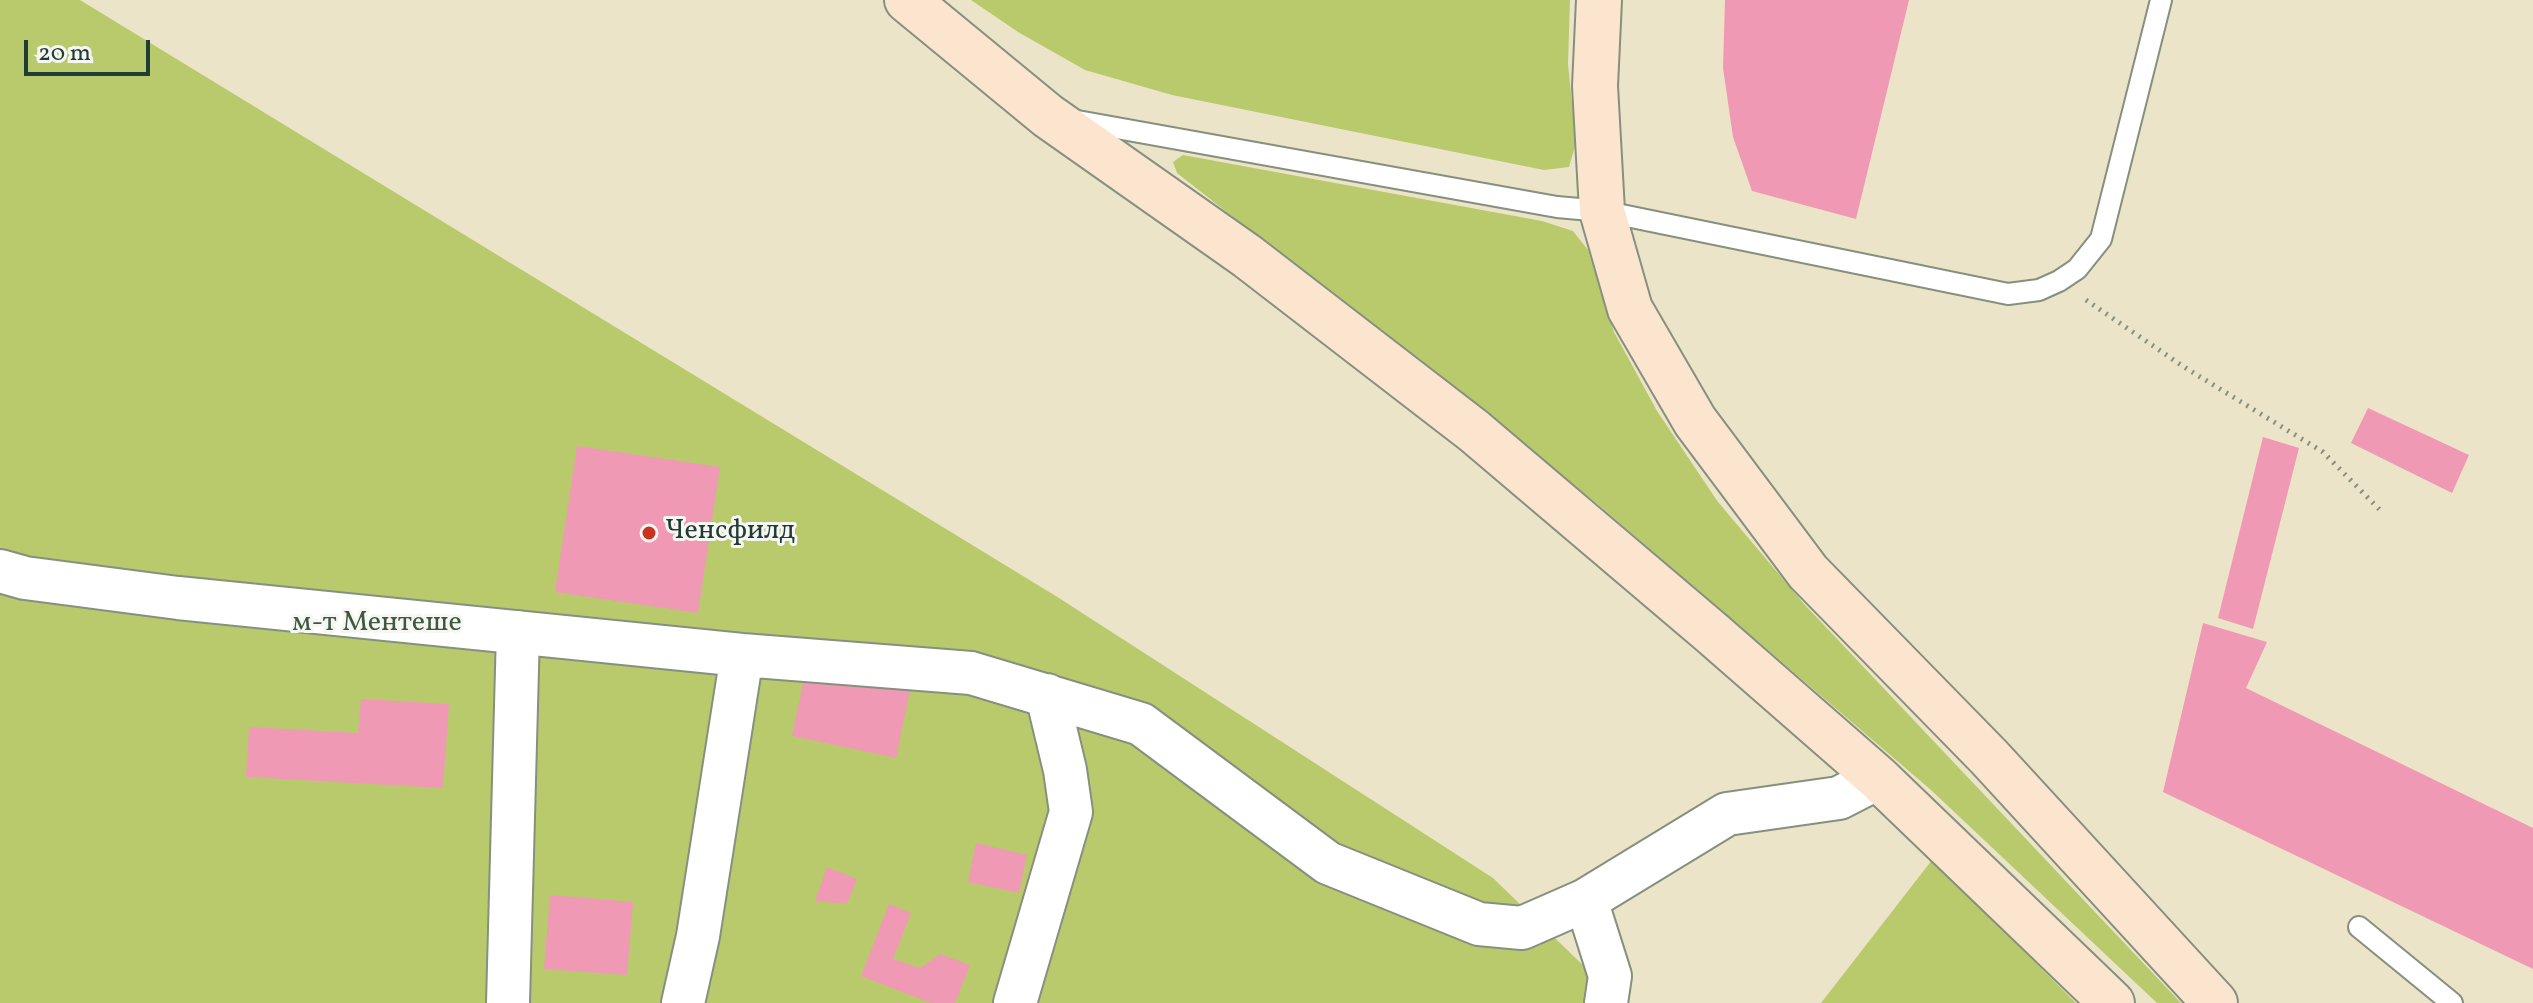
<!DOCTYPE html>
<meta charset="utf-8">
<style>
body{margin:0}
#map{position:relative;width:2533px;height:1003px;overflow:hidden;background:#ece4c8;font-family:Vollkorn,serif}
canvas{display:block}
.scale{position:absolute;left:24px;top:40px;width:126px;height:36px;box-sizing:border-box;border:4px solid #1f3d34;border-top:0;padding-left:10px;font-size:24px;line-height:28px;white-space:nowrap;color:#1f3d34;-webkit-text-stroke:6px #f6f6f2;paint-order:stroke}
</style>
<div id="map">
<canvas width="2533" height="1003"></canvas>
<div class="scale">20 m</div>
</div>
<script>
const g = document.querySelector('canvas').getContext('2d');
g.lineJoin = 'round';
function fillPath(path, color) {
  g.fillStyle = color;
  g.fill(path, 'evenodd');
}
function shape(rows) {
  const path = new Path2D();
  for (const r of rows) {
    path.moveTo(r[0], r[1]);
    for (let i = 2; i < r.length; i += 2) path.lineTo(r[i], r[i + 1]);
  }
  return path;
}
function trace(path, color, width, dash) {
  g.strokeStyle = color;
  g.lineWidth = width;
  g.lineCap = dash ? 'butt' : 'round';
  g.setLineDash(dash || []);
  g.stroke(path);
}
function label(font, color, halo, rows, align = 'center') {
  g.font = font + ' Vollkorn,serif';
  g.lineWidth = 6;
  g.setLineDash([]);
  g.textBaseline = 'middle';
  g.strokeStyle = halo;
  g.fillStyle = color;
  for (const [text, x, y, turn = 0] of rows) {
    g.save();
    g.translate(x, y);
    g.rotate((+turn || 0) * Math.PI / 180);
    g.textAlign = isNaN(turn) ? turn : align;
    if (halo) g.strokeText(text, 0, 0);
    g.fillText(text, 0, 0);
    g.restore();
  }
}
const green = shape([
 [0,0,80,0,1059,598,1493,878,1622,1003,0,1003],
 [971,0,1570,0,1568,64,1576,143,1569,167,1544,170,1172,95,1085,70,1018,32],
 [1183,155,1542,221,1573,231,1588,250,1614,332,1657,411,1718,502,1805,605,2181,1003,2157,1003,1931,790,1595,502,1177,173,1173,162],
 [1932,860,2076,1003,1821,1003]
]);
const building = shape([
 [1725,0,1909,0,1856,219,1752,191,1733,137,1723,68],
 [2368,408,2469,455,2452,493,2351,443],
 [2263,437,2299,448,2253,629,2218,618],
 [577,446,720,467,698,613,555,592],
 [2203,623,2267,642,2246,688,2533,828,2533,969,2163,792],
 [806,669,910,690,896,758,792,736],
 [361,699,449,704,443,788,246,777,249,727,358,733],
 [976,843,1027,855,1019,893,968,882],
 [827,867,857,879,847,904,815,901],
 [550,895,633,902,627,975,544,969],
 [889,904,911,913,893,959,920,968,940,954,970,965,955,1003,931,1003,861,976]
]);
const path = shape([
 [2086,300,2184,367,2323,452,2380,510]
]);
const service = shape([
 [1072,120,1557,207,1602,211,2008,294,2039,290,2059,281,2077,269,2101,239,2161,0],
 [2359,927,2452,1003]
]);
const minor = shape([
 [0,571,25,578,178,598,742,655,971,673,1141,724,1328,863,1479,924,1522,928,1586,900,1727,814,1839,798,1878,778],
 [1586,900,1610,976,1606,1003],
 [508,1003,518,632],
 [683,1003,698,936,742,655],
 [1015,1003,1071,812,1065,770,1047,695]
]);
const secondary = shape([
 [907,0,1048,116,1247,256,1474,431,1712,633,1878,778,2112,1003],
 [1599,0,1595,86,1602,211,1630,309,1695,421,1808,572,1989,757,2215,1003]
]);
const markers = [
 [649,533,8,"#c8321e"]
];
const poiNames = [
 ["Ченсфилд",665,533]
];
const parkNames = [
 ["м-т Ментeше",377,625]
];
fillPath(green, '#b9ca6d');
fillPath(building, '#f099b4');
trace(service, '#86907e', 24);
trace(minor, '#86907e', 46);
trace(secondary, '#86907e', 48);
trace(path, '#86907e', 5, [2, 6]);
trace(service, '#fff', 20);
trace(minor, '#fff', 42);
trace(secondary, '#fbe5cf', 44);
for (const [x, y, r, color] of markers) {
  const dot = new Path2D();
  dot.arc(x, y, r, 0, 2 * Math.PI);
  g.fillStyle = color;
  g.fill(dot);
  trace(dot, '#f6f6f2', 3);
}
label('28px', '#1f3d34', '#f6f6f2', poiNames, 'left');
label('28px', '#3e593f', '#f6f6f2', parkNames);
</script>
